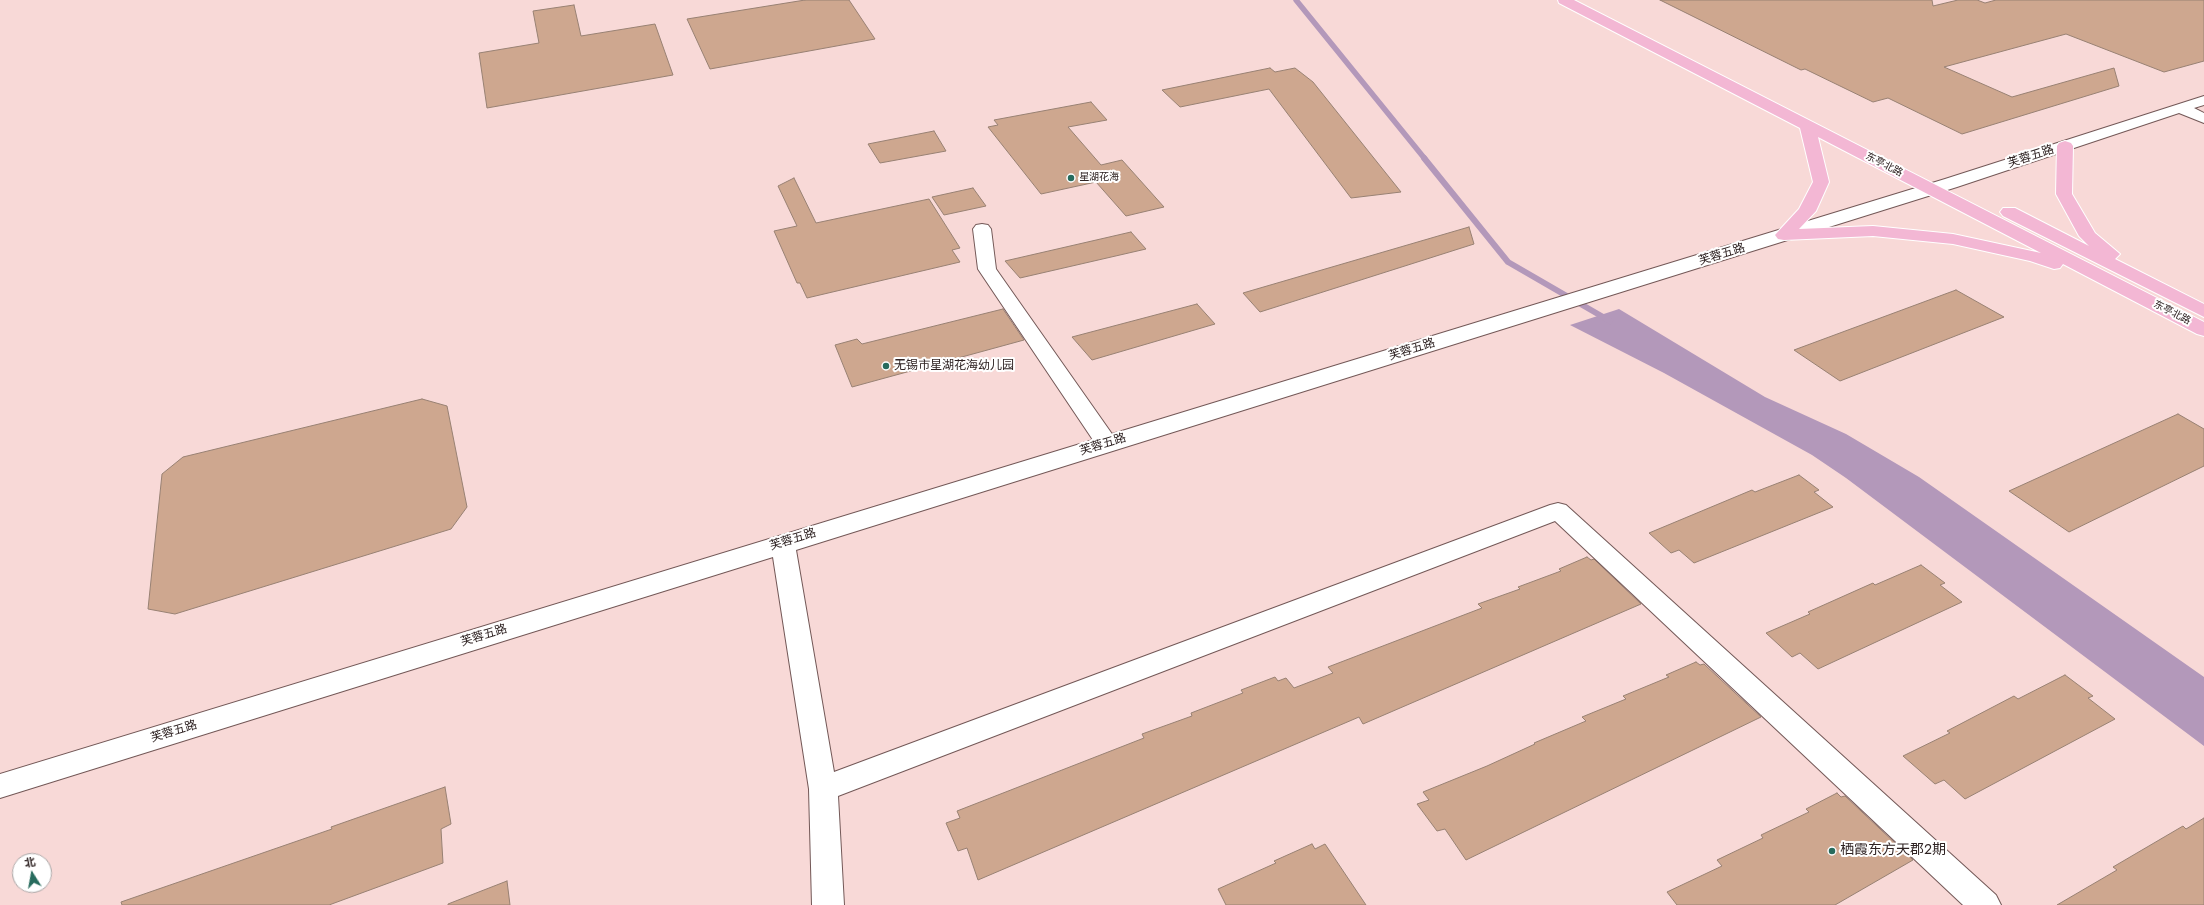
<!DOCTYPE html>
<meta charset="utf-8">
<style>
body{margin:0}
#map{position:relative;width:2204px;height:905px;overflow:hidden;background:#f8d9d7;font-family:Jost,"Noto Sans SC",sans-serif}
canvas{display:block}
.north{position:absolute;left:12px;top:853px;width:40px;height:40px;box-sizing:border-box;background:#fff;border:1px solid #aba7a7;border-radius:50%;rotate:349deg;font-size:11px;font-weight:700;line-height:16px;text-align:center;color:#2e2222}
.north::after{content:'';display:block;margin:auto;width:14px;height:18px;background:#276b5d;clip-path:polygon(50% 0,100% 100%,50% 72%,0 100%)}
</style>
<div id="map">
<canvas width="2204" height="905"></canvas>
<div class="north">北</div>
</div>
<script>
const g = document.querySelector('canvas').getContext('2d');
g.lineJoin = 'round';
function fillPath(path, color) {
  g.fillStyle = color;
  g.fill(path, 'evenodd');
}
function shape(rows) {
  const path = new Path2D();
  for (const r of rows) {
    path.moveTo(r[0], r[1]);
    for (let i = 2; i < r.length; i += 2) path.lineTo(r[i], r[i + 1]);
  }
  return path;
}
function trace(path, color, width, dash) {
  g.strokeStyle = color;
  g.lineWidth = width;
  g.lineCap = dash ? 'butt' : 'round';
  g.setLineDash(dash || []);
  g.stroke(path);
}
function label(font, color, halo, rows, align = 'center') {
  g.font = font + ' Jost,"Noto Sans SC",sans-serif';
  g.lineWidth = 4;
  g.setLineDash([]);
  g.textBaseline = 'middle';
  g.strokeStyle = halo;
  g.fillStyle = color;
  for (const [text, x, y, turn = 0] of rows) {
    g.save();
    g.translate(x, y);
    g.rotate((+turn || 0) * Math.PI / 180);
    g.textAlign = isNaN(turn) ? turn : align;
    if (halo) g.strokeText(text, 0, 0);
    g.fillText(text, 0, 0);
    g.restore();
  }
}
const water = shape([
 [1619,309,1765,397,1846,434,1919,477,2204,677,2204,746,1846,478,1812,455,1664,373,1570,325]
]);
const streamFar1 = shape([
 [1296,0,1425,159]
]);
const stream = shape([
 [1424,158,1508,262,1610,321]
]);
const building = shape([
 [805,0,849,0,875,39,710,69,687,19,805,0],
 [1660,0,1932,0,1933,6,1958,0,1977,0,1985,3,1996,0,2204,0,2204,61,2164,72,2066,34,1944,67,2012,97,2114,68,2119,86,1962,134,1888,98,1873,102,1805,69,1801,70,1660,0],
 [574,5,581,36,655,24,673,75,487,108,479,53,539,43,533,11,574,5],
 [1270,68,1275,72,1295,68,1313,82,1401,192,1351,198,1269,89,1180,107,1162,90,1270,68],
 [1091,102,1107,120,1068,127,1101,165,1122,160,1164,207,1126,216,1096,182,1041,194,988,127,998,125,994,120,1091,102],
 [934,131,946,151,880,163,868,144,934,131],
 [794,178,816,223,929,199,960,248,952,250,960,262,807,298,800,283,797,283,774,231,797,226,778,186,794,178],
 [973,188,986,206,944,215,932,197,973,188],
 [1469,227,1474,244,1260,312,1243,293,1469,227],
 [1131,232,1146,249,1020,278,1005,261,1131,232],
 [1956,290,2004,317,1840,381,1794,350,1956,290],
 [1197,304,1215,324,1092,360,1072,337,1197,304],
 [1003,309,1024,340,852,387,835,345,857,339,862,344,1003,309],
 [422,399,447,406,467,507,451,529,175,614,148,609,162,474,183,457,422,399],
 [2178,414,2204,429,2204,466,2069,532,2009,491,2178,414],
 [1799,475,1819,490,1814,492,1833,507,1694,563,1679,550,1671,553,1649,533,1752,490,1755,492,1799,475],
 [1587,557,1591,560,1594,559,1641,604,1363,724,1359,717,978,880,967,848,958,851,946,823,960,818,957,811,1144,738,1142,734,1192,716,1191,713,1243,693,1241,690,1275,677,1278,681,1286,678,1294,688,1333,673,1328,667,1482,608,1478,604,1520,589,1518,587,1561,571,1559,569,1587,557],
 [1921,565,1945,583,1940,585,1962,602,1818,669,1800,653,1792,657,1766,633,1810,614,1808,612,1873,583,1875,585,1921,565],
 [1696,662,1700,665,1704,664,1761,717,1466,860,1445,829,1437,831,1417,804,1429,800,1423,792,1487,766,1535,744,1534,743,1586,721,1582,717,1626,699,1623,696,1669,677,1666,675,1696,662],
 [2065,675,2093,696,2088,698,2115,719,1965,799,1944,780,1935,784,1903,756,1950,733,1947,731,2014,696,2018,699,2065,675],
 [445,787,451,824,441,829,443,863,329,905,122,905,121,902,332,829,331,827,445,787],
 [1837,793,1841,797,1845,796,1913,860,1835,905,1677,905,1667,892,1722,866,1717,860,1763,838,1761,835,1809,812,1806,809,1837,793],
 [2204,818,2204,905,2057,905,2117,870,2113,867,2183,826,2186,829,2204,818],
 [1312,844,1315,849,1325,844,1366,905,1226,905,1218,889,1276,863,1274,861,1312,844],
 [507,881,510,905,448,905,448,904,507,881]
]);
const minor = shape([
 [2204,96,2204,105,2194,108,2204,113,2204,123,2179,113,1957,187,796,550,834,772,1550,505,1558,503,1566,505,1996,895,2001,905,1963,905,1555,521,838,796,844,905,812,905,809,789,773,557,0,798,0,774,1093,440,978,269,973,229,976,225,982,224,988,225,991,229,996,269,1112,434,1945,179,2204,96]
]);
const major = shape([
 [1558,0,1574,0,2204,322,2204,336,2197,334,2063,264,2060,268,2054,269,2030,261,1953,244,1873,236,1784,240,1778,239,1775,235,1799,209,1813,182,1800,128,1559,3,1558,0],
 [1818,137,2041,253,1953,234,1873,226,1799,229,1816,211,1829,182,1818,137],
 [2065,141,2071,143,2073,146,2072,194,2095,233,2120,254,2115,259,2204,304,2204,317,2003,216,2000,212,2003,208,2015,208,2089,246,2079,236,2056,194,2057,146,2059,143,2065,141]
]);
const markers = [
 [1071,178,4,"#276b5d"],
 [886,366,4,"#276b5d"],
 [1832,851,4,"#276b5d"]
];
const farStreetnames = [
 ["东亭北路",1884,165,27],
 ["东亭北路",2172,313,27]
];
const farPoinames = [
 ["星湖花海",1079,178]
];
const streetNames = [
 ["芙蓉五路",2031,157,-18],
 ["芙蓉五路",1722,255,-17],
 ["芙蓉五路",1412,350,-17],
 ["芙蓉五路",1103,445,-17],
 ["芙蓉五路",793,540,-17],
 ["芙蓉五路",484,636,-17],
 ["芙蓉五路",174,732,-17]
];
const poiNames = [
 ["无锡市星湖花海幼儿园",894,366]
];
const nearPoinames = [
 ["栖霞东方天郡2期",1840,851]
];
fillPath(water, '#b398ba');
trace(streamFar1, '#b398ba', 5.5);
trace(stream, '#b398ba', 6);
fillPath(building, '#cea78f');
trace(building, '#988173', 1);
trace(minor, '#735857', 2);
trace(major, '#fff', 2);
fillPath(minor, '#fff');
fillPath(major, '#f3b7d4');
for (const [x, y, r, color] of markers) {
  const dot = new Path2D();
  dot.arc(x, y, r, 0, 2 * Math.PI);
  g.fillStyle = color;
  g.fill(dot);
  trace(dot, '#fff', 1.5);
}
label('10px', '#2e2222', '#fff', farStreetnames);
label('10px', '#2e2222', '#fff', farPoinames, 'left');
label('12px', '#2e2222', '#fff', streetNames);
label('12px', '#2e2222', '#fff', poiNames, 'left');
label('14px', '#2e2222', '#fff', nearPoinames, 'left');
</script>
